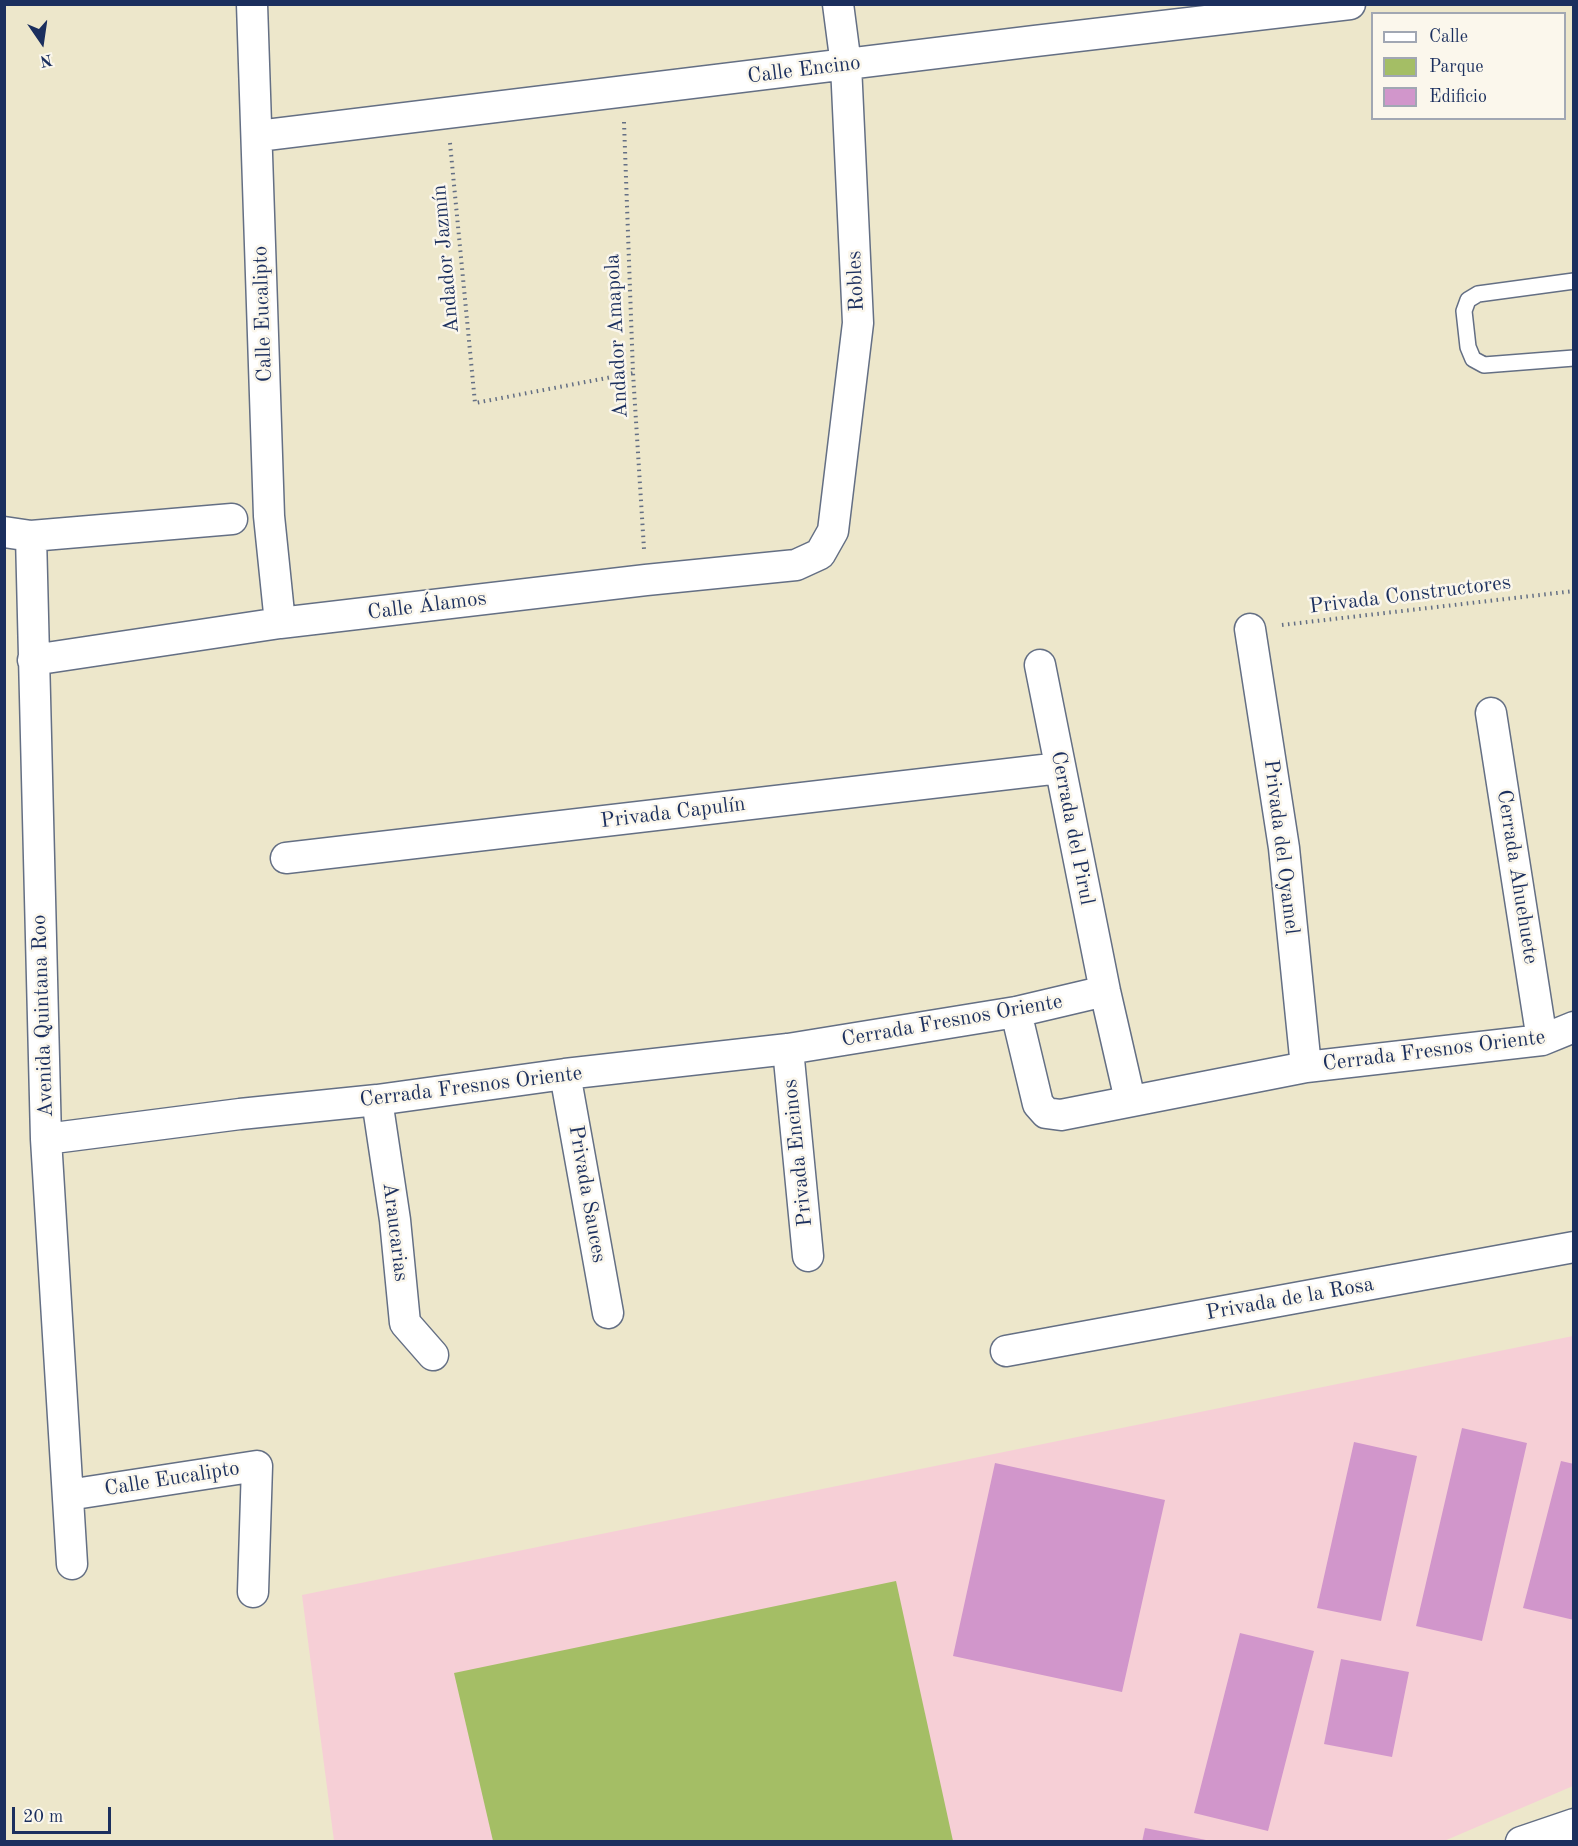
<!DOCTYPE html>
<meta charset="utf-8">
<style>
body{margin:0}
#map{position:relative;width:1578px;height:1846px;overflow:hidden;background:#ede7cb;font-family:"Old Standard TT",serif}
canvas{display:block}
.frame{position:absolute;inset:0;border:6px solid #1b2f5e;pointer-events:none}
.legend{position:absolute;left:1371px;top:12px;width:195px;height:108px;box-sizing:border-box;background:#fbf7ec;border:2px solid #a1a7b3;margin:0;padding:8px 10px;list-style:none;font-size:18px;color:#1b2f5e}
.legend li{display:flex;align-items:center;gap:12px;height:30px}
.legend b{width:30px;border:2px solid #a1a7b3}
.north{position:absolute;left:12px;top:12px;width:60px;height:60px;-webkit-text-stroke:4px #fbf7ec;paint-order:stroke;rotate:167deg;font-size:16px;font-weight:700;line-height:24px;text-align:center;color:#1b2f5e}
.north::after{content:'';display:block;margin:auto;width:21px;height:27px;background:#1b2f5e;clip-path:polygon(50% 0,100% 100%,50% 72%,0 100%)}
.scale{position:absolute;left:12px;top:1807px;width:99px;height:27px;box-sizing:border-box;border:3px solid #1b2f5e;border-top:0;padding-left:8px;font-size:18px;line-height:21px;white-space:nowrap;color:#1b2f5e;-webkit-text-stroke:4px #fbf7ec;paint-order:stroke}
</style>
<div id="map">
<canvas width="1578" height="1846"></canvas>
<div class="frame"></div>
<ul class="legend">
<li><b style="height:8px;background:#fff"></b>Calle</li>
<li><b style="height:16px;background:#a4be65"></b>Parque</li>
<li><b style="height:16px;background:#d196cb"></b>Edificio</li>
</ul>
<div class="north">N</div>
<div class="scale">20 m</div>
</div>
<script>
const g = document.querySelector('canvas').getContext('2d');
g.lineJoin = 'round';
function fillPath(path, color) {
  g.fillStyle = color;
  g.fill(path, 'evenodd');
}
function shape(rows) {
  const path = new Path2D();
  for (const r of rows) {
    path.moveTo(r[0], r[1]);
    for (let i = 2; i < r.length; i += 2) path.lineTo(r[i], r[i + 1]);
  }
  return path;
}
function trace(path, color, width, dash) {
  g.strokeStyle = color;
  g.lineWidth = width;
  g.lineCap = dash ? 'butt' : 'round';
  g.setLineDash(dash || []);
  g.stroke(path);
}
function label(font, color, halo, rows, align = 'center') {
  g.font = font + ' "Old Standard TT",serif';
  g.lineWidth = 5;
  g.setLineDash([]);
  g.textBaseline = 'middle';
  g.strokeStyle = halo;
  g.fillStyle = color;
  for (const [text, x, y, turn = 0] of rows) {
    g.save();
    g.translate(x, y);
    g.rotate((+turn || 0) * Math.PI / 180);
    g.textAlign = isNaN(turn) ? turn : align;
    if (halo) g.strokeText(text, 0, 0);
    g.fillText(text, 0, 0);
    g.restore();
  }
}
const built = shape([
 [1573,1336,1573,1786,1444,1841,334,1841,302,1595]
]);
const green = shape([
 [896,1581,953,1841,493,1841,454,1673]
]);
const building = shape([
 [1462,1428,1527,1443,1482,1641,1416,1626],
 [1354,1442,1417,1456,1381,1621,1317,1608],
 [1561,1461,1574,1464,1574,1620,1523,1608],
 [995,1463,1165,1500,1122,1692,953,1656],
 [1240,1633,1314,1651,1268,1831,1194,1813],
 [1341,1659,1409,1672,1392,1757,1324,1744],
 [1145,1828,1206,1840,1205,1842,1142,1842]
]);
const path = shape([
 [624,122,633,373,644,549],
 [450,143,475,403,633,373],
 [1282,625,1574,591]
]);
const service = shape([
 [1574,281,1478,294,1468,300,1464,311,1468,347,1473,359,1484,365,1574,358]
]);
const minor = shape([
 [252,4,269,516,280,623],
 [258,136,1035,41,1350,4],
 [4,532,31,536,232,519],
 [31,536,46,1139,72,1564],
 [1250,629,1284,848,1306,1067],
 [33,660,280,623,646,580,796,565,820,554,833,531,858,323,846,65,838,4],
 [1040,665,1105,991,1130,1100],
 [1491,713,1542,1040],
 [286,858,1060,768],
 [1016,1012,1038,1104,1046,1113,1061,1115,1306,1067,1542,1040,1574,1027],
 [788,1049,808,1256],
 [565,1074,608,1313],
 [377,1100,395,1220,405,1323,433,1355],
 [46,1139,240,1114,377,1100,565,1074,788,1049,1016,1012,1105,991],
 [1006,1351,1574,1247],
 [68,1495,257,1466,253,1592],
 [1521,1842,1574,1824]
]);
const streetNames = [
 ["Calle Encino",804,70,-7],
 ["Andador Jazmín",446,259,-95],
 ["Robles",856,281,-93],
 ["Calle Eucalipto",263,314,-92],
 ["Andador Amapola",617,336,-93],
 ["Privada Constructores",1410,595,-7],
 ["Calle Álamos",427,606,-7],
 ["Privada Capulín",673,813,-7],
 ["Cerrada del Pirul",1072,828,79],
 ["Privada del Oyamel",1281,847,83],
 ["Cerrada Ahuehuete",1517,877,81],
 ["Avenida Quintana Roo",43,1016,-92],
 ["Cerrada Fresnos Oriente",952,1021,-10],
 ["Cerrada Fresnos Oriente",1434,1051,-7],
 ["Cerrada Fresnos Oriente",471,1087,-7],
 ["Privada Encinos",798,1153,-96],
 ["Privada Sauces",587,1194,80],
 ["Araucarias",395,1232,83],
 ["Privada de la Rosa",1290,1299,-10],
 ["Calle Eucalipto",172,1479,-9]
];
fillPath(built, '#f6cfd6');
fillPath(green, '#a4be65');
fillPath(building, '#d196cb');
trace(service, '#646f84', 18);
trace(minor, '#646f84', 33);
trace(path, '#646f84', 4, [1.5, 4.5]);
trace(service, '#fff', 15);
trace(minor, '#fff', 30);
label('21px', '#1b2f5e', '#fbf7ec', streetNames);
</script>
